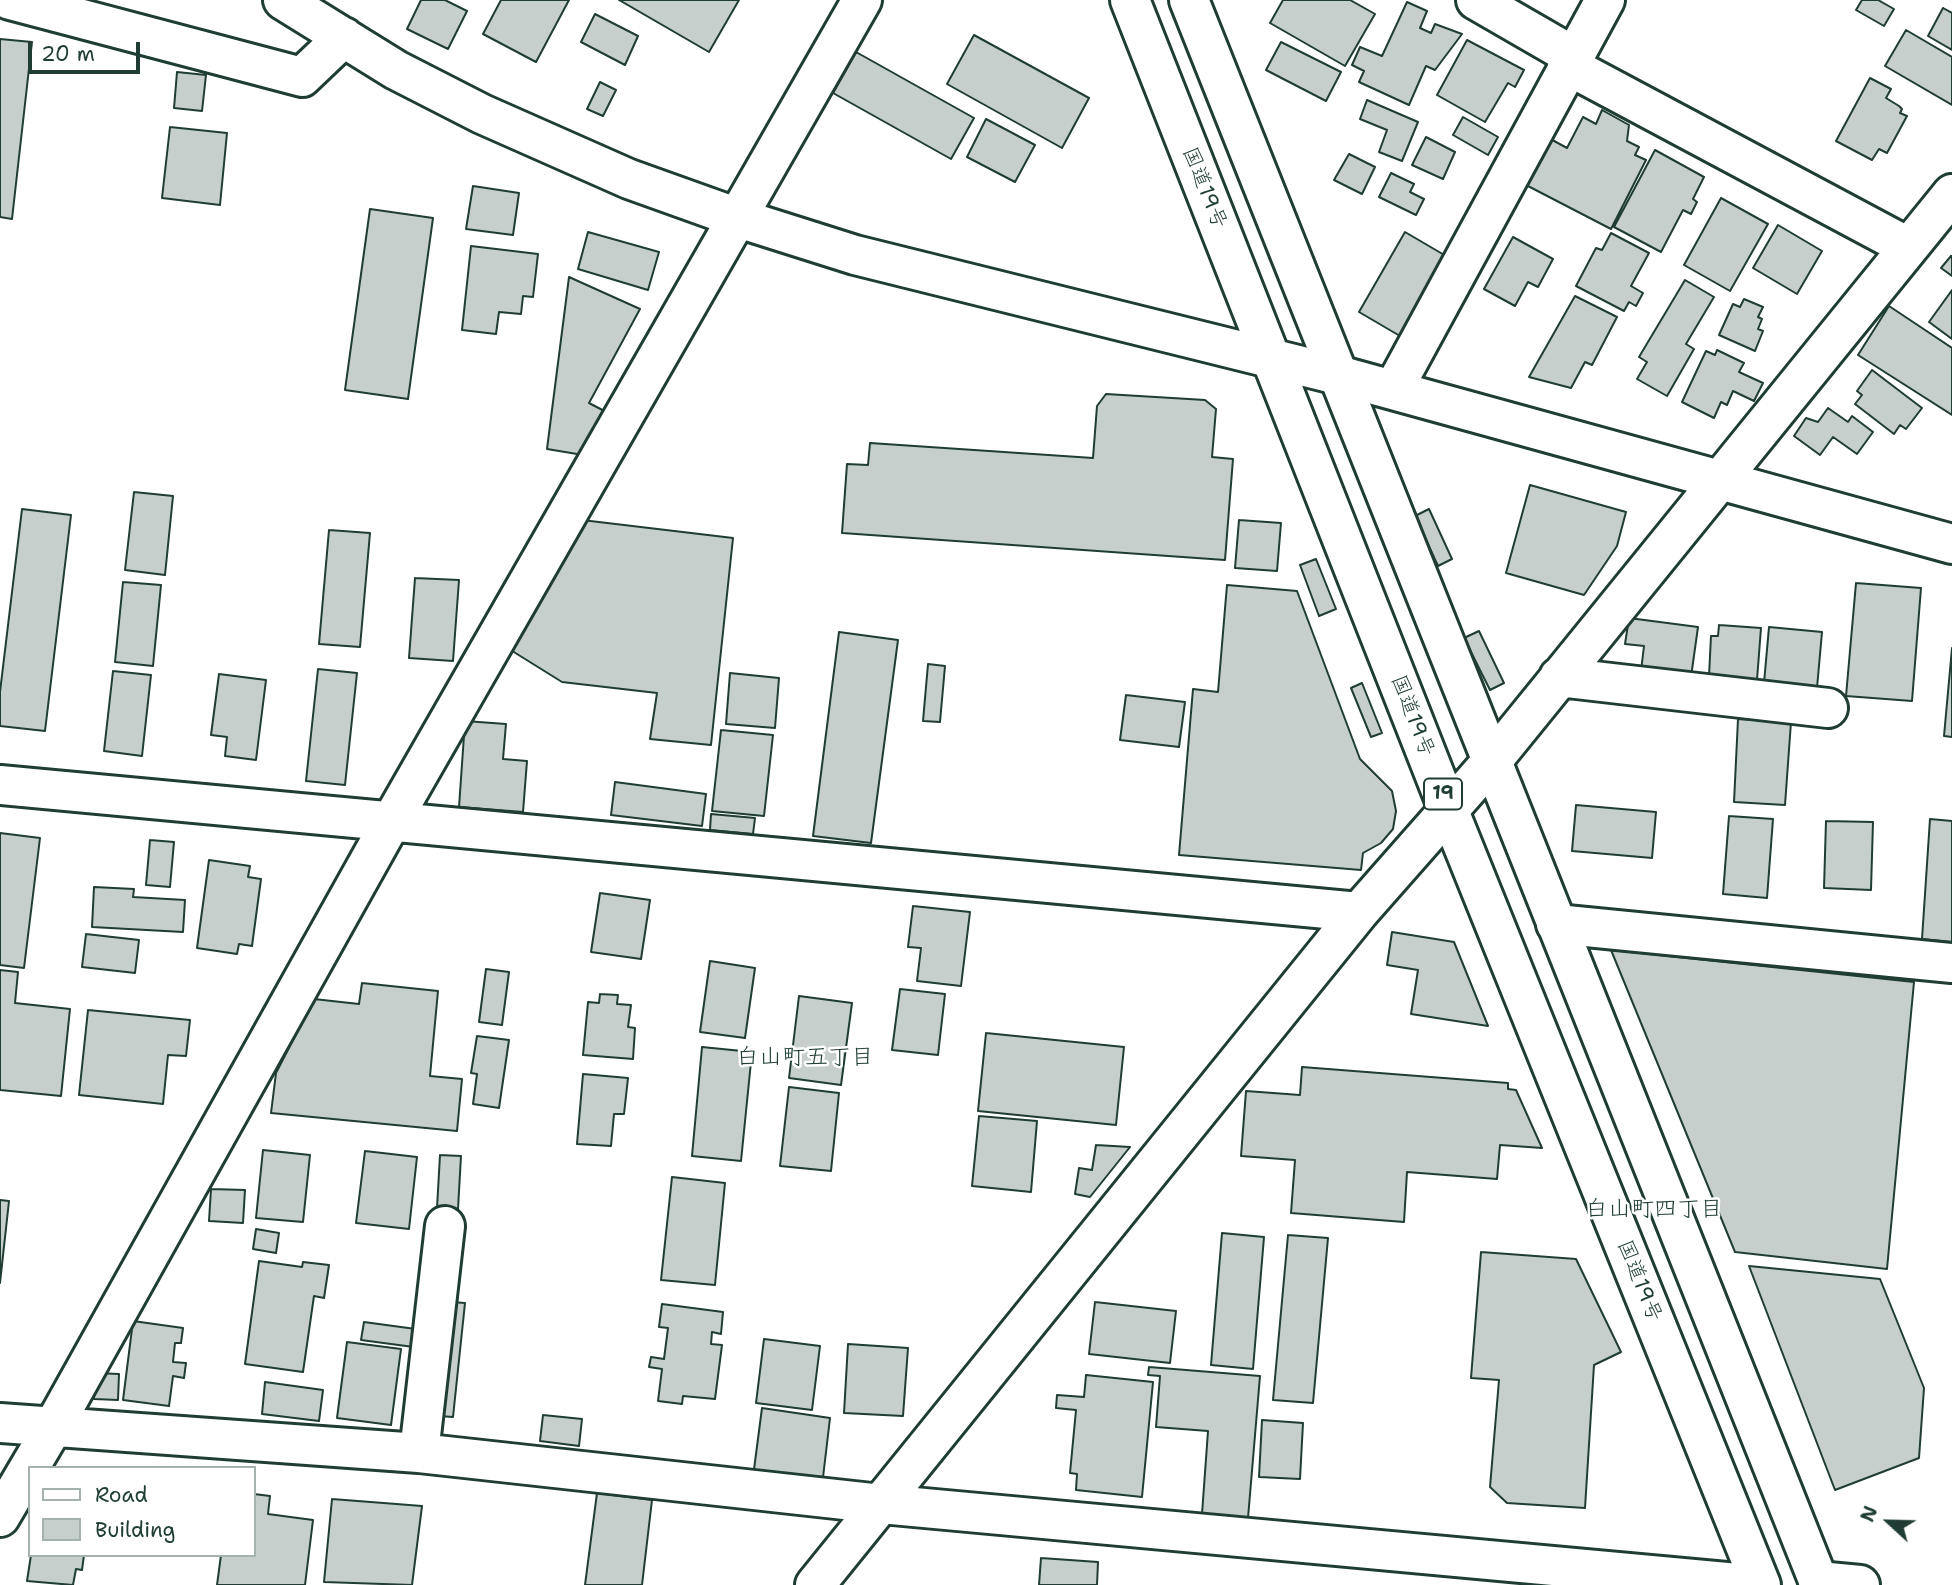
<!DOCTYPE html>
<meta charset="utf-8">
<style>
body{margin:0}
#map{position:relative;width:1952px;height:1585px;overflow:hidden;background:#fff;font-family:"Shantell Sans",sans-serif}
canvas{display:block}
.legend{position:absolute;left:28px;top:1466px;width:228px;height:91px;box-sizing:border-box;background:#fff;border:2px solid #a5b1ae;margin:0;padding:9px 12px;list-style:none;font-size:21px;color:#1f3d34}
.legend li{display:flex;align-items:center;gap:14px;height:35px}
.legend b{width:35px;border:2px solid #a5b1ae}
.north{position:absolute;left:1854px;top:1487px;width:70px;height:70px;-webkit-text-stroke:5px #fff;paint-order:stroke;rotate:292deg;font-size:19px;font-weight:700;line-height:28px;text-align:center;color:#1f3d34}
.north::after{content:'';display:block;margin:auto;width:24px;height:32px;background:#1f3d34;clip-path:polygon(50% 0,100% 100%,50% 72%,0 100%)}
.scale{position:absolute;left:28px;top:42px;width:112px;height:32px;box-sizing:border-box;border:4px solid #1f3d34;border-top:0;padding-left:9px;font-size:21px;line-height:24px;white-space:nowrap;color:#1f3d34;-webkit-text-stroke:5px #fff;paint-order:stroke}
</style>
<div id="map">
<canvas width="1952" height="1585"></canvas>
<ul class="legend">
<li><b style="height:9px;background:#fff"></b>Road</li>
<li><b style="height:19px;background:#c7cfcc"></b>Building</li>
</ul>
<div class="north">N</div>
<div class="scale">20 m</div>
</div>
<script>
const g = document.querySelector('canvas').getContext('2d');
g.lineJoin = 'round';
function fillPath(path, color) {
  g.fillStyle = color;
  g.fill(path, 'evenodd');
}
function shape(rows) {
  const path = new Path2D();
  for (const r of rows) {
    path.moveTo(r[0], r[1]);
    for (let i = 2; i < r.length; i += 2) path.lineTo(r[i], r[i + 1]);
  }
  return path;
}
function trace(path, color, width, dash) {
  g.strokeStyle = color;
  g.lineWidth = width;
  g.lineCap = dash ? 'butt' : 'round';
  g.setLineDash(dash || []);
  g.stroke(path);
}
function label(font, color, halo, rows, align = 'center') {
  g.font = font + ' "Shantell Sans","Klee One",sans-serif';
  g.lineWidth = 5;
  g.setLineDash([]);
  g.textBaseline = 'middle';
  g.strokeStyle = halo;
  g.fillStyle = color;
  for (const [text, x, y, turn = 0] of rows) {
    g.save();
    g.translate(x, y);
    g.rotate((+turn || 0) * Math.PI / 180);
    g.textAlign = isNaN(turn) ? turn : align;
    if (halo) g.strokeText(text, 0, 0);
    g.fillText(text, 0, 0);
    g.restore();
  }
}
const building = shape([
 [421,0,445,0,467,11,448,49,407,29,421,0],
 [501,0,569,0,536,62,483,34,501,0],
 [619,0,739,0,709,52,619,0],
 [1283,0,1350,0,1375,14,1345,66,1270,23,1283,0],
 [1862,0,1878,0,1894,9,1884,26,1856,10,1862,0],
 [1407,2,1427,11,1420,28,1431,33,1435,24,1462,34,1435,70,1426,66,1409,105,1359,82,1364,71,1352,65,1360,47,1382,56,1407,2],
 [1943,8,1952,13,1952,50,1928,36,1943,8],
 [595,14,638,36,625,65,581,42,595,14],
 [1906,30,1952,57,1952,105,1885,66,1906,30],
 [974,35,1089,98,1062,148,947,84,974,35],
 [0,39,32,42,12,219,0,217,0,39],
 [1467,40,1524,70,1515,87,1508,83,1485,122,1437,95,1467,40],
 [1281,42,1341,72,1326,101,1266,70,1281,42],
 [856,52,974,118,951,159,833,93,856,52],
 [177,72,206,75,202,111,174,108,177,72],
 [1870,78,1891,89,1886,98,1899,106,1902,109,1900,113,1907,116,1887,153,1879,149,1872,160,1836,141,1870,78],
 [600,82,616,90,603,116,587,109,600,82],
 [1367,100,1418,122,1402,161,1379,152,1387,130,1360,119,1367,100],
 [1602,110,1629,125,1627,141,1639,147,1635,155,1646,160,1611,229,1526,185,1545,136,1567,148,1583,117,1596,124,1602,110],
 [1463,117,1498,137,1488,155,1453,135,1463,117],
 [986,119,1035,145,1015,182,967,157,986,119],
 [170,127,227,133,220,205,162,198,170,127],
 [1426,137,1455,152,1443,179,1412,165,1426,137],
 [1655,150,1704,177,1693,199,1697,202,1691,214,1683,210,1661,252,1614,227,1655,150],
 [1349,154,1375,167,1362,194,1334,180,1349,154],
 [1391,173,1414,184,1410,192,1424,199,1416,215,1379,197,1391,173],
 [473,186,519,193,513,235,466,229,473,186],
 [1721,198,1768,224,1730,291,1684,265,1721,198],
 [370,209,433,218,408,399,345,390,370,209],
 [1778,225,1822,251,1797,294,1753,268,1778,225],
 [588,232,659,252,648,290,578,269,588,232],
 [1405,232,1446,256,1400,336,1359,312,1405,232],
 [1611,233,1649,253,1631,286,1643,293,1636,306,1629,302,1624,311,1576,286,1596,248,1602,250,1611,233],
 [1513,237,1553,259,1538,287,1528,282,1515,306,1484,289,1513,237],
 [471,246,538,254,533,297,523,296,521,314,499,312,496,334,462,330,471,246],
 [1951,256,1952,256,1952,276,1941,268,1951,256],
 [569,277,640,309,589,403,612,415,589,456,547,449,569,277],
 [1685,280,1714,297,1686,344,1694,349,1667,396,1637,379,1647,362,1639,357,1685,280],
 [1952,290,1952,339,1929,322,1952,290],
 [1575,296,1617,317,1592,365,1585,362,1571,388,1529,377,1575,296],
 [1744,299,1763,307,1758,317,1762,319,1758,329,1763,331,1755,351,1719,335,1733,304,1740,307,1744,299],
 [1889,306,1952,348,1952,415,1858,355,1889,306],
 [1717,350,1744,363,1739,372,1763,383,1754,401,1733,391,1727,405,1721,402,1714,418,1682,402,1706,351,1715,355,1717,350],
 [1872,370,1922,408,1906,429,1900,425,1894,434,1855,404,1862,395,1857,391,1872,370],
 [1106,394,1205,400,1216,409,1212,457,1233,459,1225,560,842,533,847,464,868,465,870,443,1093,458,1097,406,1106,394],
 [1828,408,1848,422,1852,416,1873,432,1857,454,1833,437,1820,455,1794,436,1806,418,1818,422,1828,408],
 [1530,485,1626,512,1617,546,1584,595,1506,573,1530,485],
 [134,492,173,496,165,575,125,570,134,492],
 [22,509,71,515,45,731,0,726,0,692,22,509],
 [1429,509,1452,559,1438,566,1415,516,1429,509],
 [582,520,733,538,711,745,650,739,657,693,562,682,509,649,582,520],
 [1239,520,1281,523,1277,571,1235,568,1239,520],
 [329,530,370,533,360,647,319,644,329,530],
 [1316,559,1336,609,1319,616,1300,565,1316,559],
 [415,578,459,580,453,661,409,658,415,578],
 [123,582,161,585,153,666,115,662,123,582],
 [1856,583,1921,588,1912,701,1846,696,1856,583],
 [1227,585,1297,591,1360,759,1392,791,1396,811,1393,829,1381,843,1363,853,1361,870,1179,855,1193,689,1218,692,1227,585],
 [1629,618,1698,627,1691,677,1641,671,1644,646,1625,644,1629,618],
 [1719,625,1761,628,1757,680,1709,676,1711,636,1718,636,1719,625],
 [1769,627,1822,632,1817,688,1764,683,1769,627],
 [1479,631,1504,683,1490,690,1464,638,1479,631],
 [839,632,898,640,871,843,813,836,839,632],
 [1952,648,1952,737,1944,736,1952,648],
 [928,664,945,666,940,722,923,721,928,664],
 [318,669,357,673,345,785,306,781,318,669],
 [113,671,151,675,142,756,104,751,113,671],
 [730,673,779,678,775,728,726,724,730,673],
 [219,674,266,680,256,760,225,756,227,737,211,735,219,674],
 [1362,683,1382,733,1371,737,1351,688,1362,683],
 [1126,695,1185,702,1179,747,1120,740,1126,695],
 [1738,719,1791,722,1785,805,1734,802,1738,719],
 [465,721,506,724,503,759,527,761,523,812,459,807,465,721],
 [721,730,773,735,764,816,712,811,721,730],
 [615,782,706,794,702,826,611,815,615,782],
 [1576,805,1656,812,1652,858,1572,851,1576,805],
 [711,814,755,818,753,834,710,830,711,814],
 [1729,816,1773,819,1767,898,1723,894,1729,816],
 [1930,819,1952,821,1952,942,1922,939,1930,819],
 [1826,821,1873,822,1871,890,1824,888,1826,821],
 [0,833,40,838,24,968,0,965,0,833],
 [150,840,174,842,170,887,146,885,150,840],
 [209,860,250,866,248,877,261,879,252,946,239,944,237,954,197,948,209,860],
 [94,887,134,889,133,897,185,900,183,932,92,927,94,887],
 [600,893,650,900,641,959,591,952,600,893],
 [913,906,970,912,961,986,917,981,921,948,908,947,913,906],
 [1392,932,1454,942,1488,1026,1411,1014,1418,970,1387,965,1392,932],
 [86,934,139,940,135,973,82,967,86,934],
 [1611,950,1914,982,1887,1269,1735,1252,1611,950],
 [710,961,755,968,745,1038,700,1032,710,961],
 [486,969,509,972,502,1025,479,1022,486,969],
 [0,970,18,972,15,1003,70,1009,61,1096,0,1090,0,970],
 [362,983,438,991,430,1076,462,1079,457,1131,271,1113,276,1073,314,999,359,1004,362,983],
 [900,989,945,994,938,1055,892,1050,900,989],
 [600,994,618,995,617,1004,631,1005,628,1027,635,1028,633,1059,583,1055,588,1002,599,1003,600,994],
 [799,996,852,1003,841,1085,789,1078,799,996],
 [88,1010,190,1020,186,1056,168,1055,163,1104,79,1095,88,1010],
 [986,1033,1124,1047,1116,1125,978,1111,986,1033],
 [477,1036,509,1040,499,1108,473,1104,477,1074,471,1073,477,1036],
 [702,1047,752,1052,741,1161,692,1156,702,1047],
 [1302,1067,1508,1083,1508,1089,1516,1090,1542,1148,1500,1145,1497,1179,1407,1172,1404,1222,1291,1213,1295,1160,1241,1156,1246,1091,1300,1095,1302,1067],
 [583,1074,628,1078,624,1114,614,1114,611,1146,577,1144,583,1074],
 [789,1087,839,1093,831,1171,780,1166,789,1087],
 [979,1116,1037,1121,1031,1192,972,1186,979,1116],
 [1096,1145,1130,1147,1090,1197,1075,1194,1079,1168,1092,1170,1096,1145],
 [263,1150,310,1155,303,1222,256,1218,263,1150],
 [365,1151,417,1157,409,1229,356,1223,365,1151],
 [440,1155,461,1156,458,1209,437,1208,440,1155],
 [672,1177,725,1183,715,1285,661,1280,672,1177],
 [211,1189,245,1190,243,1223,209,1221,211,1189],
 [0,1200,9,1201,0,1283,0,1200],
 [256,1229,279,1233,276,1253,253,1249,256,1229],
 [1222,1233,1264,1237,1253,1369,1211,1365,1222,1233],
 [1288,1235,1328,1238,1313,1403,1273,1400,1288,1235],
 [1481,1252,1576,1259,1621,1352,1594,1365,1585,1508,1507,1503,1490,1487,1499,1380,1471,1378,1481,1252],
 [259,1261,302,1267,303,1262,329,1265,324,1298,314,1296,303,1372,245,1364,259,1261],
 [1749,1266,1880,1279,1924,1388,1919,1458,1835,1490,1749,1266],
 [452,1302,465,1303,453,1417,439,1416,452,1302],
 [1095,1302,1176,1311,1170,1363,1089,1354,1095,1302],
 [662,1304,723,1312,721,1334,712,1332,711,1344,722,1345,715,1399,683,1396,682,1404,658,1401,662,1369,649,1367,651,1357,664,1359,668,1328,659,1327,662,1304],
 [133,1321,183,1328,181,1343,175,1343,173,1362,186,1363,184,1378,173,1376,169,1406,123,1400,133,1321],
 [364,1322,423,1330,421,1348,361,1340,364,1322],
 [764,1339,820,1346,812,1410,756,1403,764,1339],
 [347,1342,401,1349,391,1425,337,1418,347,1342],
 [848,1344,908,1348,903,1416,844,1413,848,1344],
 [1149,1367,1260,1376,1248,1518,1202,1514,1208,1431,1156,1427,1160,1376,1148,1375,1149,1367],
 [95,1373,119,1374,118,1400,94,1399,95,1373],
 [1086,1375,1153,1382,1142,1497,1076,1490,1077,1474,1070,1473,1076,1410,1056,1408,1057,1395,1084,1397,1086,1375],
 [265,1382,323,1390,319,1421,262,1414,265,1382],
 [762,1408,830,1418,822,1486,753,1477,762,1408],
 [543,1415,582,1419,579,1446,540,1441,543,1415],
 [1262,1420,1303,1423,1300,1479,1259,1477,1262,1420],
 [597,1493,652,1500,642,1585,585,1585,597,1493],
 [254,1494,270,1496,268,1514,313,1520,305,1585,217,1585,221,1555,254,1555,254,1494],
 [332,1499,422,1506,412,1585,324,1582,332,1499],
 [31,1555,84,1555,82,1570,76,1569,73,1585,27,1581,31,1555],
 [1041,1558,1098,1562,1097,1585,1039,1585,1041,1558]
]);
const minor = shape([
 [10,0,302,77,344,37],
 [283,0,396,70,482,114,629,179,738,218,855,255,1338,375,1952,544],
 [1476,0,1573,56],
 [1567,65,1908,247],
 [1393,390,1605,0],
 [1559,677,1828,708],
 [0,785,1359,912],
 [1556,924,1952,963],
 [0,1423,419,1453,881,1504,1759,1585],
 [419,1453,445,1226],
 [0,1517,52,1429,391,822,862,0],
 [1818,1581,1860,1585],
 [815,1585,1359,912,1492,761,1952,194]
]);
const highway = shape([
 [1130,0,1449,811,1761,1585],
 [1189,0,1820,1585]
]);
const shields = [
 [1443,794,38]
];
const shieldNames = [
 ["19",1443,794]
];
const streetNames = [
 ["国道19号",1204,188,68],
 ["国道19号",1412,716,69],
 ["国道19号",1639,1281,68]
];
const neighbourhoodNames = [
 ["白山町五丁目",805,1058],
 ["白山町四丁目",1654,1210]
];
fillPath(building, '#c7cfcc');
trace(building, '#1f3d34', 2);
trace(minor, '#1f3d34', 44);
trace(highway, '#1f3d34', 44);
trace(minor, '#fff', 38);
trace(highway, '#fff', 38);
for (const [x, y, w] of shields) {
  const box = new Path2D();
  box.roundRect(x - w / 2, y - 15.5, w, 31, 5);
  g.fillStyle = '#fff';
  g.fill(box);
  trace(box, '#1f3d34', 2);
}
label('bold 19px', '#1f3d34', null, shieldNames);
label('21px', '#1f3d34', '#fff', streetNames);
label('23px', '#1f3d34', '#fff', neighbourhoodNames);
</script>
